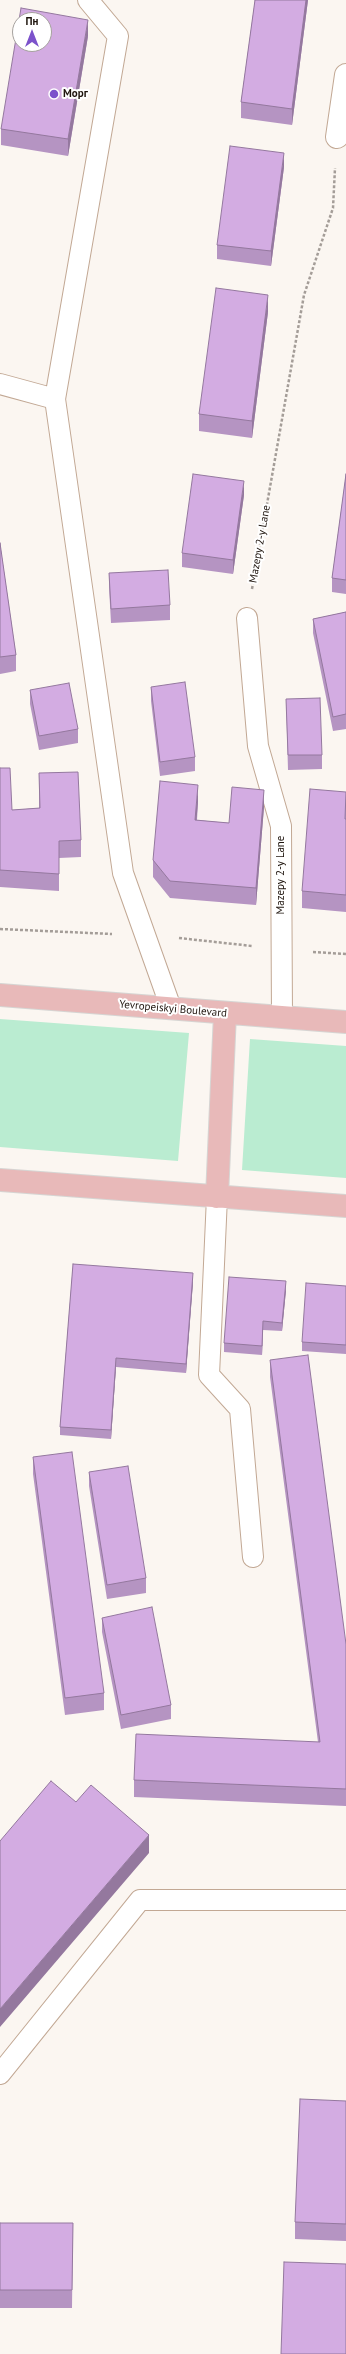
<!DOCTYPE html>
<meta charset="utf-8">
<style>
body{margin:0}
#map{position:relative;width:346px;height:2354px;overflow:hidden;background:#fbf6f1;font-family:"PT Sans",sans-serif}
canvas{display:block}
.north{position:absolute;left:12px;top:12px;width:40px;height:40px;box-sizing:border-box;background:#fff;border:1px solid #a5a19e;border-radius:50%;rotate:0deg;font-size:11px;font-weight:700;line-height:16px;text-align:center;color:#1e140d}
.north::after{content:'';display:block;margin:auto;width:14px;height:18px;background:#7c52cb;clip-path:polygon(50% 0,100% 100%,50% 72%,0 100%)}
</style>
<div id="map">
<canvas width="346" height="2354"></canvas>
<div class="north">Пн</div>
</div>
<script>
const g = document.querySelector('canvas').getContext('2d');
g.lineJoin = 'round';
function fillPath(path, color) {
  g.fillStyle = color;
  g.fill(path, 'evenodd');
}
function shape(rows) {
  const path = new Path2D();
  for (const r of rows) {
    path.moveTo(r[0], r[1]);
    for (let i = 2; i < r.length; i += 2) path.lineTo(r[i], r[i + 1]);
  }
  return path;
}
function trace(path, color, width, dash) {
  g.strokeStyle = color;
  g.lineWidth = width;
  g.lineCap = dash ? 'butt' : 'round';
  g.setLineDash(dash || []);
  g.stroke(path);
}
function label(font, color, halo, rows, align = 'center') {
  g.font = font + ' "PT Sans",sans-serif';
  g.lineWidth = 4;
  g.setLineDash([]);
  g.textBaseline = 'middle';
  g.strokeStyle = halo;
  g.fillStyle = color;
  for (const [text, x, y, turn = 0] of rows) {
    g.save();
    g.translate(x, y);
    g.rotate((+turn || 0) * Math.PI / 180);
    g.textAlign = isNaN(turn) ? turn : align;
    if (halo) g.strokeText(text, 0, 0);
    g.fillText(text, 0, 0);
    g.restore();
  }
}
const green = shape([
 [0,1019,189,1033,178,1161,0,1147],
 [250,1039,346,1046,346,1178,242,1170]
]);
const path = shape([
 [252,589,304,295,333,208,335,168],
 [0,929,112,934],
 [179,938,252,946],
 [313,952,346,954]
]);
const lane = shape([
 [88,0,118,36,55,399,123,873,171,1008],
 [0,384,55,399],
 [247,618,258,746,281,826,282,1017],
 [217,1197,209,1375,240,1409,253,1557],
 [0,2074,140,1900,346,1900]
]);
const street = shape([
 [337,137,346,75]
]);
const primary = shape([
 [0,995,346,1022],
 [0,1180,346,1206],
 [217,1197,225,1013]
]);
const wall = shape([
 [255,0,308,0,292,125,241,118,241,102],
 [88,36,68,156,1,145,1,129],
 [284,167,271,266,217,259,217,245],
 [268,312,252,438,199,431,199,414],
 [346,474,346,594,332,592,332,578],
 [244,495,233,574,182,567,182,553],
 [0,543,16,655,16,671,0,674],
 [109,573,170,605,170,620,111,623,109,587],
 [346,612,346,729,333,731,313,633,313,619],
 [151,687,195,757,195,771,160,776,151,701],
 [30,690,78,729,78,743,39,750,30,704],
 [286,699,322,755,322,769,288,770],
 [0,768,12,810,39,808,39,773,81,840,81,857,59,858,59,891,0,887],
 [346,792,346,912,302,908,302,891],
 [198,802,197,820,229,823,264,807,256,905,170,898,153,877,153,860],
 [73,1264,193,1282,186,1373,116,1367,111,1439,60,1435,60,1427],
 [346,1286,346,1354,302,1351,302,1342],
 [286,1290,282,1331,263,1330,262,1355,224,1352,224,1343],
 [270,1360,346,1644,346,1806,134,1797,134,1780,318,1742,270,1377],
 [33,1457,104,1693,104,1710,65,1715,33,1474],
 [89,1472,146,1578,146,1593,107,1599,89,1486],
 [102,1618,171,1705,171,1719,121,1729,102,1632],
 [346,2101,346,2241,295,2239,295,2222],
 [0,2223,73,2223,72,2308,0,2308]
]);
const shadedWall = shape([
 [306,0,308,0,292,125,292,109],
 [88,20,88,36,68,156,68,139],
 [284,153,284,167,271,266,271,251],
 [268,295,268,312,252,438,252,421],
 [244,481,244,495,233,574,233,560],
 [198,785,198,802,195,837,195,820],
 [264,790,264,807,256,905,256,888],
 [193,1273,193,1282,186,1373,186,1364],
 [286,1281,286,1290,282,1331,282,1323],
 [263,1321,263,1330,262,1355,262,1346],
 [116,1358,116,1367,111,1439,111,1430],
 [149,1835,149,1853,0,2027,0,2009]
]);
const building = shape([
 [255,0,306,0,292,109,241,102,255,0],
 [21,8,88,20,68,139,1,129,21,8],
 [20,20,44,20,44,44,20,44,20,20],
 [230,146,284,153,271,251,217,245,230,146],
 [216,288,268,295,252,421,199,414,216,288],
 [193,474,244,481,233,560,182,553,193,474],
 [346,474,346,580,332,578,346,474],
 [0,543,16,655,0,657,0,543],
 [168,570,170,605,111,609,109,573,168,570],
 [346,612,346,714,333,717,313,619,346,612],
 [185,682,195,757,160,762,151,687,185,682],
 [69,683,78,729,39,736,30,690,69,683],
 [320,698,322,755,288,755,286,699,320,698],
 [0,768,10,768,12,810,40,808,39,773,78,772,81,840,59,841,59,874,0,870,0,768],
 [160,781,198,785,195,820,229,823,232,787,264,790,256,888,170,881,153,860,160,781],
 [310,789,346,792,345,819,346,819,346,895,302,891,310,789],
 [73,1264,193,1273,186,1364,116,1358,111,1430,60,1427,73,1264],
 [229,1277,286,1281,282,1323,263,1321,262,1346,224,1343,229,1277],
 [306,1283,346,1286,346,1345,302,1342,306,1283],
 [308,1355,346,1644,346,1789,134,1780,136,1734,320,1742,270,1360,308,1355],
 [72,1452,104,1693,65,1698,33,1457,72,1452],
 [128,1466,146,1578,107,1585,89,1472,128,1466],
 [152,1607,171,1705,121,1715,102,1618,152,1607],
 [51,1781,76,1802,91,1785,149,1835,0,2009,0,1841,51,1781],
 [300,2099,346,2101,346,2224,295,2222,300,2099],
 [0,2223,73,2223,72,2290,0,2290,0,2223],
 [284,2262,346,2264,346,2354,281,2354,284,2262]
]);
const markers = [
 [54,94,5,"#7c52cb"]
];
const poiNames = [
 ["Морг",63,94]
];
const streetNames = [
 ["Mazepy 2-y Lane",260,544,-80],
 ["Mazepy 2-y Lane",281,875,-90],
 ["Yevropeiskyi Boulevard",173,1009,5]
];
fillPath(green, '#baecd1');
trace(lane, '#c2a894', 22);
trace(street, '#c2a894', 24);
trace(primary, '#d6d5d3', 24);
trace(path, '#a49d98', 2.5, [3, 2]);
trace(lane, '#fff', 20);
trace(street, '#fff', 22);
trace(primary, '#e8b9b9', 22);
fillPath(wall, '#b594c2');
fillPath(shadedWall, '#94789e');
fillPath(building, '#d3ace2');
trace(building, '#94789e', 1);
for (const [x, y, r, color] of markers) {
  const dot = new Path2D();
  dot.arc(x, y, r, 0, 2 * Math.PI);
  g.fillStyle = color;
  g.fill(dot);
  trace(dot, '#fff', 1.5);
}
label('bold 11px', '#1e140d', '#fff', poiNames, 'left');
label('11px', '#1e140d', '#fff', streetNames);
</script>
